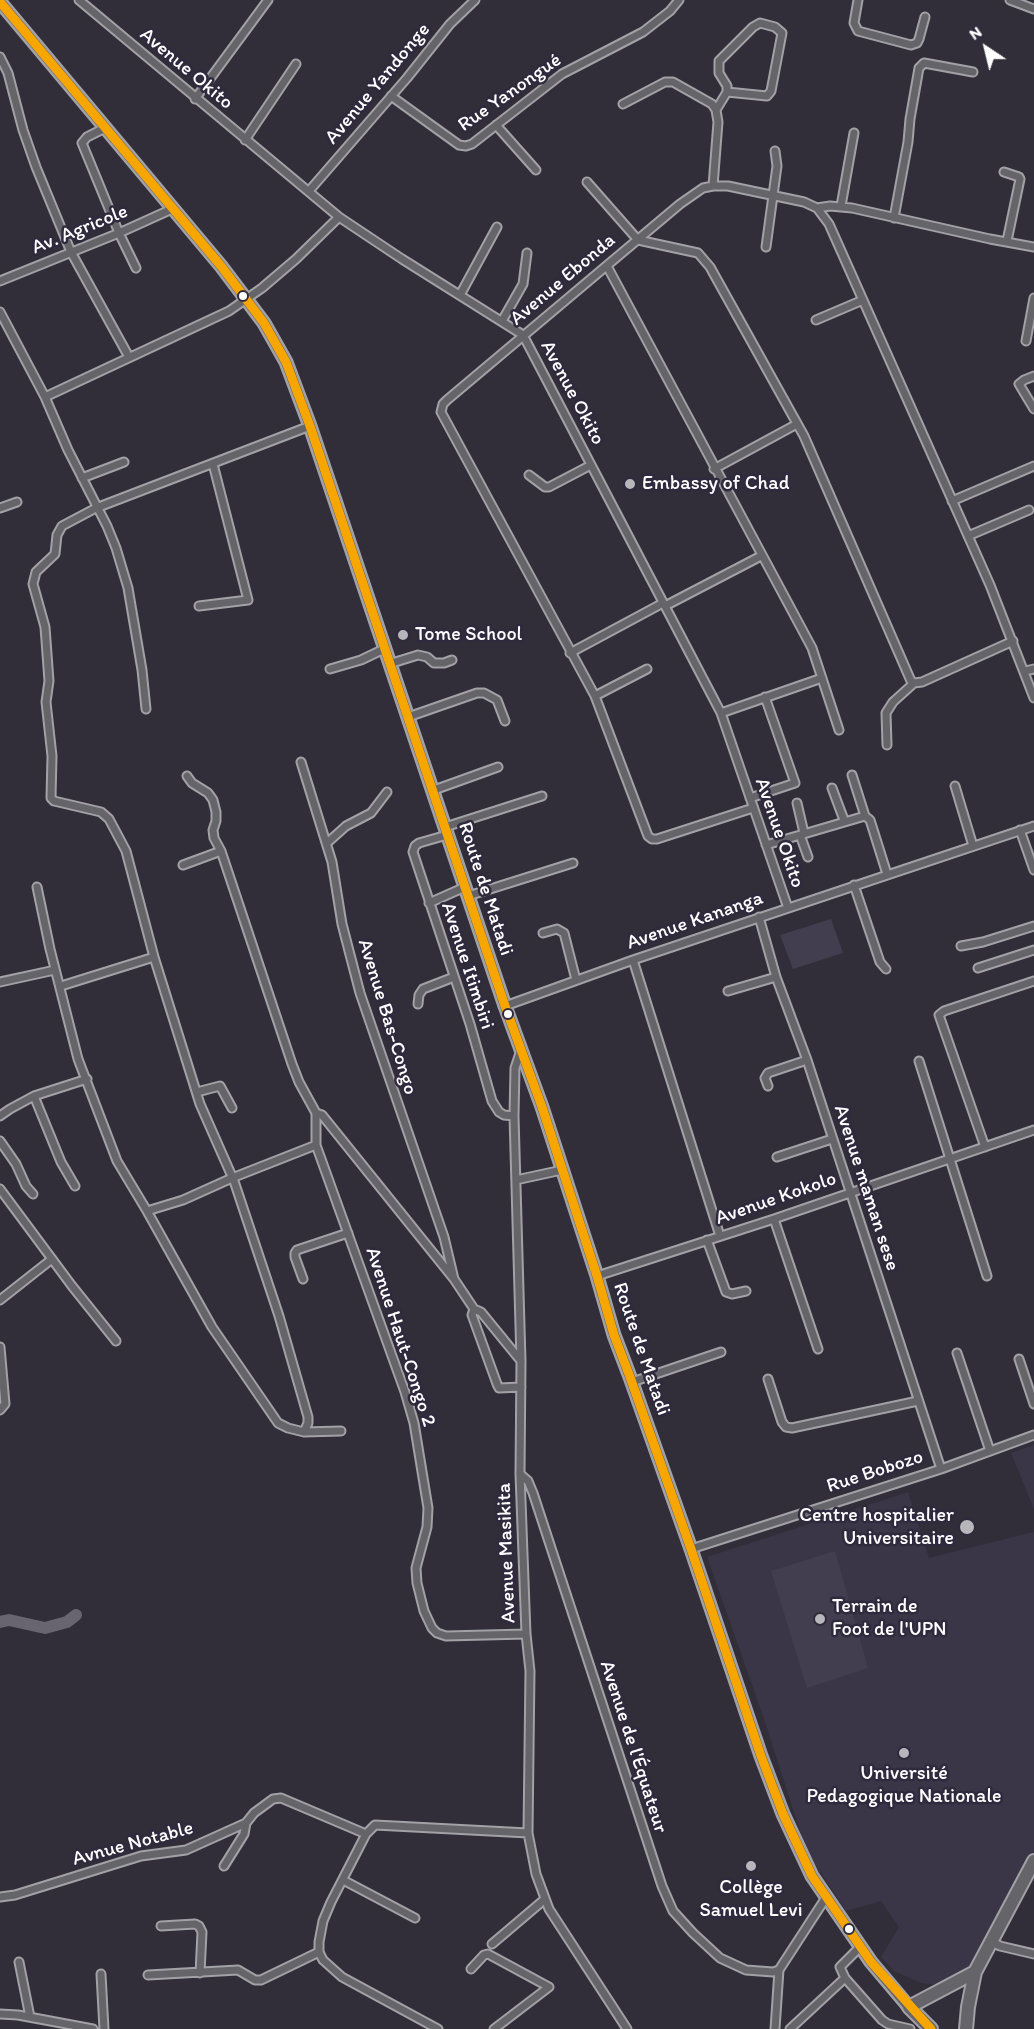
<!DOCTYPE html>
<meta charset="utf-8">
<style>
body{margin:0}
#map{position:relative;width:1034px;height:2029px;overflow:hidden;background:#312e39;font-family:Itim,sans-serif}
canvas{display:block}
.north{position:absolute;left:956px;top:18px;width:60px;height:60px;-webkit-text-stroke:4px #2f2a3d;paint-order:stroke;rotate:325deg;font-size:16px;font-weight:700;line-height:24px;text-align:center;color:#fff}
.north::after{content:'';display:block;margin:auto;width:21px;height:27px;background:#fff;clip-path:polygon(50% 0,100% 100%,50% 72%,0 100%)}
</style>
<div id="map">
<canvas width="1034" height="2029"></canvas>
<div class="north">N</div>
</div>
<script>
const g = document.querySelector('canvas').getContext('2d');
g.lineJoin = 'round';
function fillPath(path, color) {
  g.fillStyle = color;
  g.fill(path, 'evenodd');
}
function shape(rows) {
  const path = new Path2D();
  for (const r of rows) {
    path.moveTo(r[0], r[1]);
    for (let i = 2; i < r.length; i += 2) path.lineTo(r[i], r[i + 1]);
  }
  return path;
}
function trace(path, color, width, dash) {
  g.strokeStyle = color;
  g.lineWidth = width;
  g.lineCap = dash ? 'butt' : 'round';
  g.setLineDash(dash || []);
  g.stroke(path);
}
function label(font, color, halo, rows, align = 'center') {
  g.font = font + ' Itim,sans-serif';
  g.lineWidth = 5;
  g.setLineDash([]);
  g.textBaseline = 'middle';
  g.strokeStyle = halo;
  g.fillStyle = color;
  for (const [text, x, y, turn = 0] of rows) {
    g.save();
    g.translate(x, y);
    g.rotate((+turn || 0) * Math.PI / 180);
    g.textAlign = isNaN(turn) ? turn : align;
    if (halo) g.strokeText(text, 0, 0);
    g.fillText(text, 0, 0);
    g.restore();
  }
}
const built = shape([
 [1034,1445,1034,1509,1011,1453],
 [908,1492,929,1558,1034,1532,1034,1851,969,1966,955,1979,939,1985,921,1983,894,1971,881,1957,899,1927,881,1901,846,1911,815,1864,802,1837,764,1719,707,1557]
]);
const green = shape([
 [831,919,843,953,793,969,780,935],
 [835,1551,868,1668,807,1688,771,1571]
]);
const river = shape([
 [0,1622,9,1620,45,1628,67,1622,76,1615]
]);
const street = shape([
 [79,0,339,217,402,259,523,335,721,713,788,908],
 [858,0,854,23,858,31,911,45,917,43,919,39,925,17],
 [1010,0,1034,9],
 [0,57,8,73,23,130,36,167,71,252,129,357],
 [391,96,459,145,466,146,472,144,562,74,643,32,670,11,679,0],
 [195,99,268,0],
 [623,104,665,82,673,82,712,104,716,110,718,122,713,186],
 [716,110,727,92,727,86,719,73,719,61,753,27,760,23,775,27,782,33,771,91,767,96,727,92],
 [496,125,536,170],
 [105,128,87,137,82,143,119,233,136,268],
 [245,140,296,64],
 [1004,172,1019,177,1020,179,1007,241],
 [587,182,638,240,698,253,710,267,804,436,911,681,914,683,922,682,1013,641],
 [309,191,407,78,450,24,475,0],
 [841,206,854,133],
 [817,208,830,206,852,208,990,239,1034,247],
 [894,218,908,142,910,119,919,68,924,63,973,72],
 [766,247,777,166,775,151],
 [607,266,812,648,839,730],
 [0,281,119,233,172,209],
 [460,295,497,227],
 [0,312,45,397,68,450,107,526,116,548,128,588,142,670,146,709],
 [816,320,863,300],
 [502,321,523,284,527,253],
 [1026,341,1034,298],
 [1034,376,1024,380,1019,384,1034,409],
 [45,397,229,311,262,288,296,259,339,217],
 [714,469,797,424],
 [529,475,545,487,549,487,591,465],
 [82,478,124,462],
 [952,501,1034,466],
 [0,508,17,502],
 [968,536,1029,510],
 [199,606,248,600,213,464],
 [665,606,761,556],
 [570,653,663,603],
 [389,664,418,655,427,657,434,663,444,663,452,660],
 [330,669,361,660,384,649],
 [1025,671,1034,669],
 [595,696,647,669],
 [721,713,822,678],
 [408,717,477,693,484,693,497,700,505,721],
 [887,745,886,713,893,702,914,683],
 [301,762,332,862,342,924,360,993,444,1237,454,1279],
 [852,775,865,816],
 [955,786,973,846],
 [832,788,844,820],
 [434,790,498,767],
 [750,798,795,783,765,697],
 [797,803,804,833],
 [753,808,657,839,652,839,648,836,595,696,441,412,443,404,447,400,680,204,703,188,713,186,728,186,804,202,817,208,829,224,990,585,1034,698],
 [445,827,542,796],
 [1020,830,1034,870],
 [447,835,419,843,415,846,413,852,470,1024,492,1101,499,1112,504,1115,514,1116],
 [800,835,808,857],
 [327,843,346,826,371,813,387,792],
 [766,845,865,816,870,820,887,874],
 [183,865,221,851],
 [854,885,880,962,886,969],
 [37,887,50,949,78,1059,117,1161,147,1211,183,1200,232,1178,316,1145,316,1113,299,1082,292,1064,221,851,214,838,213,830,216,821,216,812,213,800,208,793,192,783,187,776],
 [468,896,573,863],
 [429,903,465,887],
 [759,917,776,977,807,1060,941,1469],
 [543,933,557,929,564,933,576,980],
 [961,946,983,942,1034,926],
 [633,960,720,1236],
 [978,968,1034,950],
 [0,982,55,970],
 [61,986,154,957],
 [728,991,776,977],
 [418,1004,419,995,423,989,454,977],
 [505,1006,633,960,1034,826],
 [521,1050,515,1068,514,1116,521,1361,520,1474,526,1634,530,1671,528,1833,536,1874,549,1909,627,2029],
 [919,1061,987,1276],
 [768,1086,765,1078,768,1073,807,1060],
 [197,1092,220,1086,232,1108],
 [34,1096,61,1162,75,1186],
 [316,1113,322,1115,454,1279,474,1309,481,1312,521,1361],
 [0,1116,10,1109,34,1096,87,1079],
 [0,1141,16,1164,26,1186,33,1194],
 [316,1145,405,1392,414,1423,428,1508,427,1527,416,1568,417,1583,424,1611,432,1628,437,1633,446,1636,526,1634],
 [985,1147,939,1015,944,1011,1034,981],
 [777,1157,832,1139],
 [516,1180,562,1170],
 [0,1189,72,1286,116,1341],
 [147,1211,212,1327,278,1423,288,1428,304,1432,341,1431],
 [774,1219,818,1349],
 [707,1240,726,1292,732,1294,746,1291],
 [597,1276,774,1219,1034,1130],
 [303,1279,295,1257,295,1253,297,1250,348,1233],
 [0,1300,52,1259],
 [474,1309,472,1315,497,1384,499,1388,521,1387],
 [0,1347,5,1404,0,1410],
 [957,1353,990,1451],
 [1019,1359,1034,1404],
 [768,1379,782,1422,786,1427,792,1428,918,1401],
 [632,1382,721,1352],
 [304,1432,308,1423,308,1417,279,1316,234,1181,200,1104,154,957,126,851,109,819,101,812,54,801,51,798,52,756,46,702,49,681,45,627,33,584,36,572,55,554,57,535,62,526,96,508,310,426],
 [520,1474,528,1481,533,1493,662,1886,673,1911,693,1933,720,1958,746,1970,773,1972,779,1970],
 [691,1549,941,1469,1034,1435],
 [224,1866,244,1834,246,1823],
 [343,1880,415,1918],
 [0,1897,15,1895,141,1856,186,1850,246,1823,254,1813,273,1799,281,1798,366,1834],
 [161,1926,195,1924,199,1926,202,1932,200,1973],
 [990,1941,1000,1946,1034,1954],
 [492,1944,545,1899],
 [860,1947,840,1967,845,1978,882,2020,888,2024,910,2029],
 [19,1962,30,2017],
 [471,1969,484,1955,488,1954,549,1987,494,2029],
 [101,1974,104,2029],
 [148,1975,238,1970,255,1980,261,1980,319,1952],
 [0,2014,18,2015,93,2029],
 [438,2029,342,1977,323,1960,319,1952,319,1942,323,1921,331,1902,366,1834,375,1825,528,1833],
 [775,2029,779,1970,827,1896],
 [790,2029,845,1978]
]);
const primary = shape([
 [0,2,221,266,264,323,286,362,310,426,505,1006,542,1107,597,1276,614,1335,630,1377,691,1549,761,1756,783,1814,812,1876,871,1962,909,2007]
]);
const highway = shape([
 [931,2029,909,2007,975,1972],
 [966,2029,968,2007,975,1972,1034,1861]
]);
const bus1 = shape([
 [0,2,221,266,264,323,286,362,310,426,505,1006,542,1107,597,1276,614,1335,630,1377,691,1549,761,1756,783,1814,812,1876,871,1962,931,2029]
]);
const markers = [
 [243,296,5,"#fff"],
 [630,484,6,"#b7b6ba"],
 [403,635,6,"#b7b6ba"],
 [508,1014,5,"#fff"],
 [967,1527,8,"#b7b6ba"],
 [820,1619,6,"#b7b6ba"],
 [904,1753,6,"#b7b6ba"],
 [751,1866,6,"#b7b6ba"],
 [849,1929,5,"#fff"]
];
const streetNames = [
 ["Avenue Okito",186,69,40],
 ["Avenue Yandonge",378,84,-50],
 ["Rue Yanongué",510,93,-35],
 ["Av. Agricole",80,230,-22],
 ["Avenue Ebonda",563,280,-40],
 ["Avenue Okito",572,393,62],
 ["Avenue Okito",779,833,71],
 ["Route de Matadi",485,889,72],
 ["Avenue Kananga",695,921,-19],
 ["Avenue Itimbiri",467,966,72],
 ["Avenue Bas-Congo",387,1017,73],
 ["Avenue maman sese",866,1188,72],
 ["Avenue Kokolo",776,1199,-19],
 ["Avenue Haut-Congo 2",400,1337,72],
 ["Route de Matadi",641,1349,71],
 ["Rue Bobozo",875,1472,-18],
 ["Avenue Masikita",507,1553,-92],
 ["Avenue de l'Équateur",633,1747,72],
 ["Avnue Notable",133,1844,-15]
];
const poiNames = [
 ["Embassy of Chad",642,484],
 ["Tome School",415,635],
 ["Centre hospitalier",954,1516,"right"],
 ["Universitaire",954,1539,"right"],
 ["Terrain de",832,1607],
 ["Foot de l'UPN",832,1630],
 ["Université",904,1774,"center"],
 ["Pedagogique Nationale",904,1797,"center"],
 ["Collège",751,1888,"center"],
 ["Samuel Levi",751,1911,"center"]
];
fillPath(built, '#3b3647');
fillPath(green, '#433e4f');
trace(river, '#686571', 12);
trace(street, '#a2a1a6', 11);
trace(primary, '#a2a1a6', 15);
trace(highway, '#a2a1a6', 16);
trace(street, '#656469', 7);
trace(primary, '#656469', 10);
trace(highway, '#656469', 12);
trace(bus1, '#f7a600', 9);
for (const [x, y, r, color] of markers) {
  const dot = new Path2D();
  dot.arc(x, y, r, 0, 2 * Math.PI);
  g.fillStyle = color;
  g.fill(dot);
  trace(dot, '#2f2a3d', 2);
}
label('20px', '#fff', '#2f2a3d', streetNames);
label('20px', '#fff', '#2f2a3d', poiNames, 'left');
</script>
